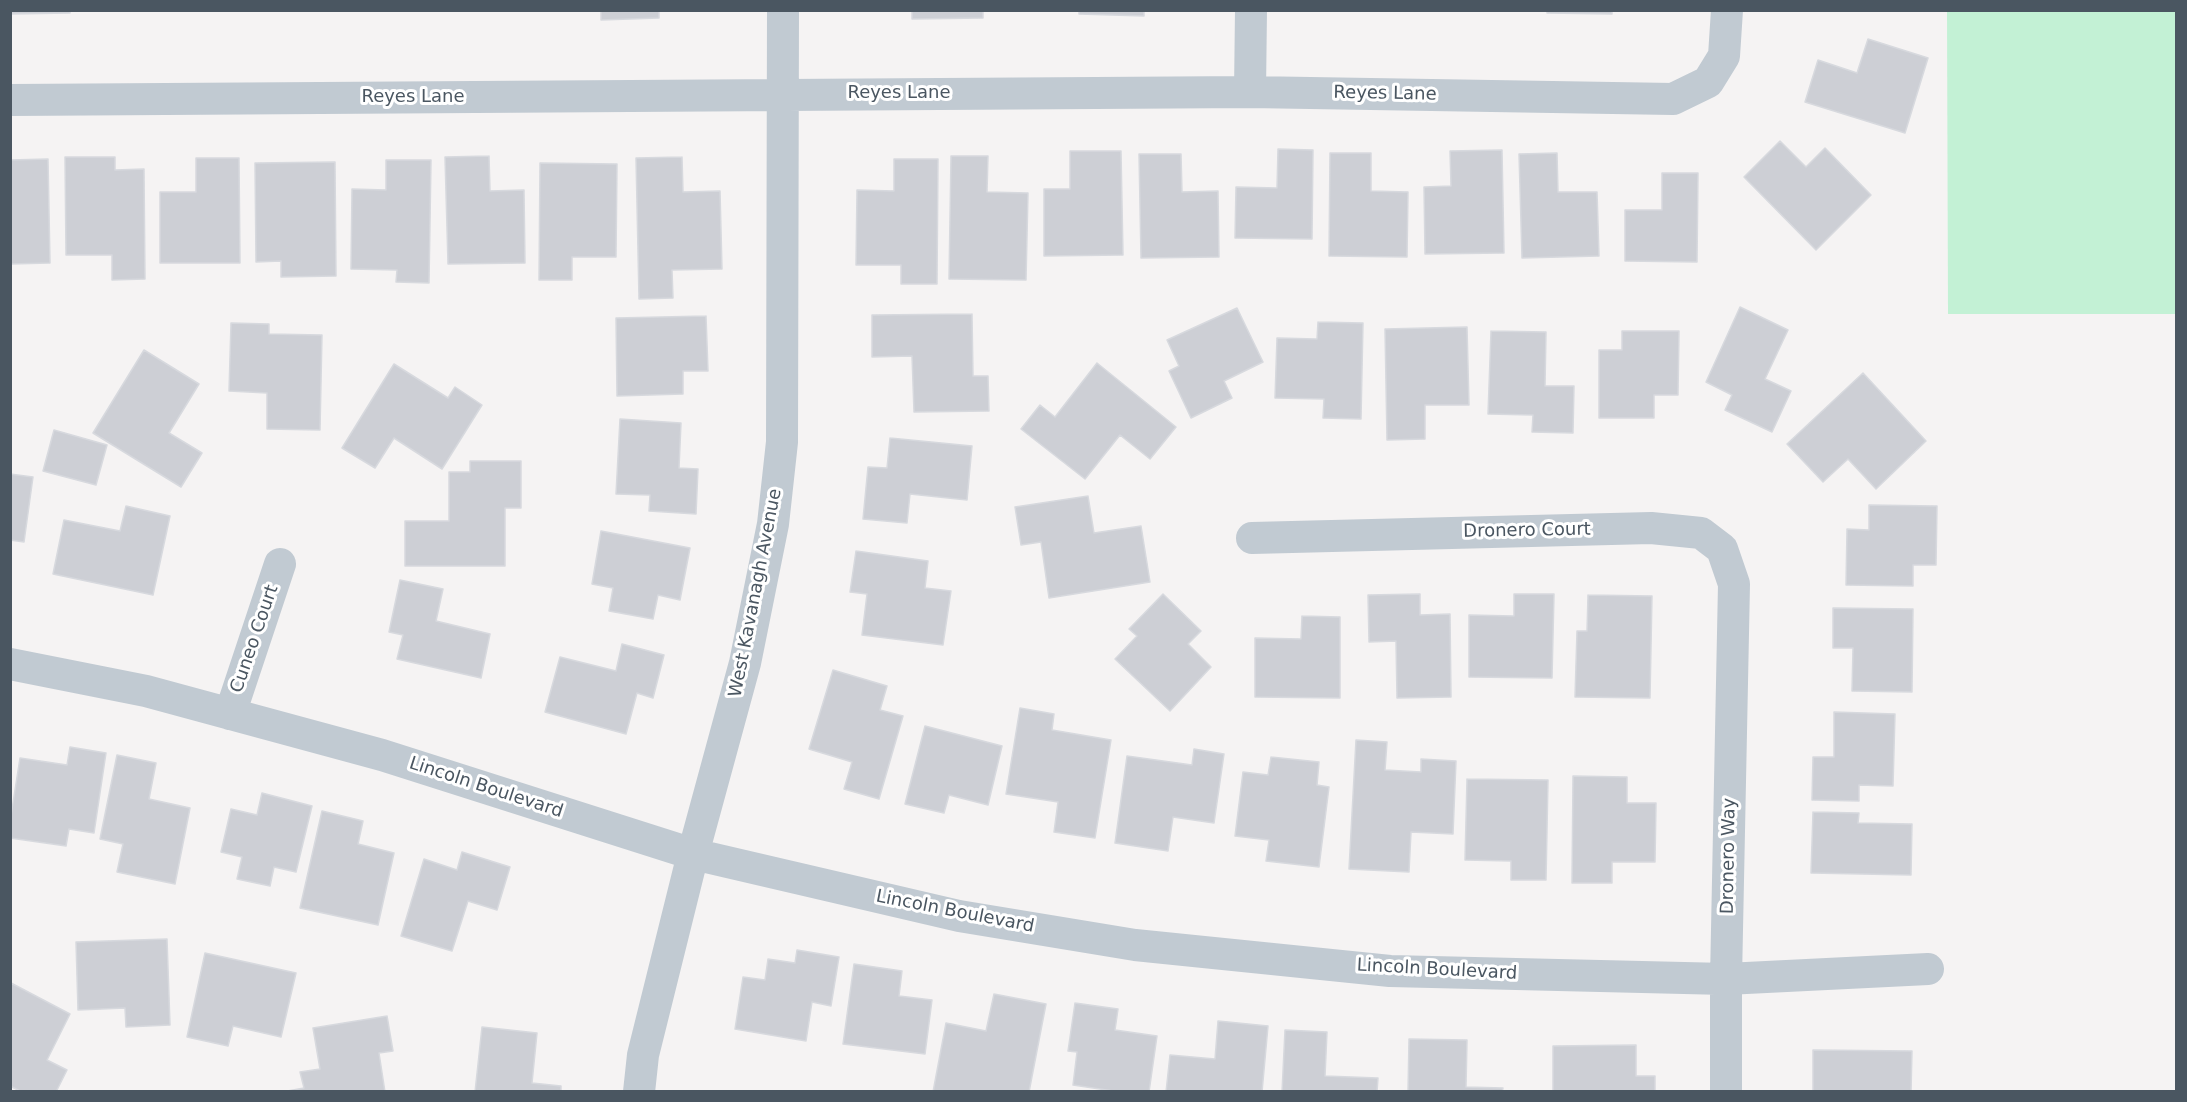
<!DOCTYPE html>
<style>
body{margin:0}
#map{position:relative;width:2187px;height:1102px;overflow:hidden;background:#f5f3f3;font-family:"DejaVu Sans",sans-serif}
canvas{display:block}
.frame{position:absolute;inset:0;border:12px solid #4a5661;pointer-events:none}
</style>
<div id="map">
<canvas width="2187" height="1102"></canvas>
<div class="frame"></div>
</div>
<script>
const g = document.querySelector('canvas').getContext('2d');
g.lineJoin = 'round';
function fillPath(path, color) {
  g.fillStyle = color;
  g.fill(path, 'evenodd');
}
function shape(rows) {
  const path = new Path2D();
  for (const r of rows) {
    path.moveTo(r[0], r[1]);
    for (let i = 2; i < r.length; i += 2) path.lineTo(r[i], r[i + 1]);
  }
  return path;
}
function trace(path, color, width, dash) {
  g.strokeStyle = color;
  g.lineWidth = width;
  g.lineCap = dash ? 'butt' : 'round';
  g.setLineDash(dash || []);
  g.stroke(path);
}
function label(font, color, halo, rows, align = 'center') {
  g.font = font + ' "DejaVu Sans",sans-serif';
  g.lineWidth = 6;
  g.setLineDash([]);
  g.textBaseline = 'middle';
  g.strokeStyle = halo;
  g.fillStyle = color;
  for (const [text, x, y, turn = 0] of rows) {
    g.save();
    g.translate(x, y);
    g.rotate((+turn || 0) * Math.PI / 180);
    g.textAlign = isNaN(turn) ? turn : align;
    if (halo) g.strokeText(text, 0, 0);
    g.fillText(text, 0, 0);
    g.restore();
  }
}
const green = shape([
 [1947,11,2176,11,2176,314,1948,314]
]);
const building = shape([
 [10,10,70,10,70,13,10,14,10,10],
 [601,10,659,10,659,18,601,20,601,10],
 [912,10,983,10,983,18,912,19,912,10],
 [1079,10,1144,10,1144,16,1079,14,1079,10],
 [1547,10,1612,10,1612,14,1547,13,1547,10],
 [1868,39,1928,58,1905,133,1805,102,1818,60,1857,73,1868,39],
 [1780,141,1806,167,1825,148,1871,195,1816,250,1744,177,1780,141],
 [1278,149,1313,150,1312,239,1235,238,1236,187,1277,188,1278,149],
 [1502,150,1504,253,1425,254,1424,187,1451,186,1450,151,1502,150],
 [1070,151,1121,151,1123,255,1044,256,1044,189,1070,189,1070,151],
 [1330,153,1371,153,1371,191,1408,192,1407,257,1329,256,1330,153],
 [1557,153,1558,192,1597,192,1599,256,1522,258,1519,154,1557,153],
 [1139,154,1181,154,1182,192,1218,191,1219,257,1141,258,1139,154],
 [489,156,490,191,524,190,525,263,448,264,445,157,489,156],
 [951,156,988,156,987,192,1028,193,1026,280,949,279,951,156],
 [65,157,115,157,115,170,144,169,145,279,112,280,112,255,66,255,65,157],
 [682,157,683,192,720,191,722,269,672,270,673,298,639,299,636,158,682,157],
 [196,158,239,158,240,263,160,263,160,192,196,192,196,158],
 [48,159,50,263,10,264,10,160,48,159],
 [894,159,938,159,937,284,901,284,901,265,856,265,857,190,894,191,894,159],
 [386,160,431,160,429,283,396,282,397,270,351,269,352,189,386,190,386,160],
 [335,162,336,276,281,277,281,261,256,262,255,163,335,162],
 [540,163,617,164,616,257,572,257,572,280,539,280,540,163],
 [1662,173,1698,173,1697,262,1625,261,1625,210,1662,210,1662,173],
 [1740,307,1788,330,1765,379,1791,391,1772,432,1725,410,1732,395,1706,382,1740,307],
 [1237,308,1263,362,1224,381,1232,398,1191,418,1169,371,1179,366,1167,340,1237,308],
 [972,314,973,376,988,376,989,411,914,412,912,356,872,357,872,315,972,314],
 [706,316,708,371,683,371,683,394,617,396,616,318,706,316],
 [1318,322,1363,323,1361,419,1323,418,1324,399,1275,398,1277,338,1317,339,1318,322],
 [231,323,269,324,269,334,322,335,320,430,267,429,267,393,229,391,231,323],
 [1467,327,1469,405,1425,405,1425,439,1387,440,1385,329,1467,327],
 [1491,331,1546,332,1545,386,1574,386,1573,433,1532,432,1533,415,1488,414,1491,331],
 [1622,331,1679,331,1678,395,1654,395,1654,418,1599,418,1599,350,1622,350,1622,331],
 [144,350,199,384,169,433,202,453,181,487,93,433,144,350],
 [1097,363,1176,427,1150,459,1120,435,1085,479,1021,429,1040,405,1055,417,1097,363],
 [394,364,448,398,455,387,482,405,442,469,394,438,375,468,342,448,394,364],
 [1863,373,1926,441,1876,489,1848,459,1823,482,1787,444,1863,373],
 [620,419,681,423,679,468,698,469,696,514,649,511,650,495,616,494,620,419],
 [54,430,107,445,96,485,43,471,54,430],
 [890,438,972,446,967,500,910,494,907,523,863,519,868,467,887,468,890,438],
 [470,461,521,461,521,508,505,508,505,566,405,566,405,521,449,521,449,472,470,472,470,461],
 [10,474,33,477,24,542,10,540,10,474],
 [1088,496,1094,533,1141,526,1150,582,1049,598,1041,542,1021,545,1015,507,1088,496],
 [1869,505,1937,506,1936,565,1913,565,1913,586,1846,585,1847,529,1869,530,1869,505],
 [126,506,170,516,153,595,53,574,64,520,120,531,126,506],
 [601,531,690,548,680,600,658,595,653,619,609,611,613,588,592,584,601,531],
 [856,551,928,561,925,588,951,591,943,645,862,635,867,594,850,592,856,551],
 [400,580,443,589,436,621,490,634,481,678,397,659,403,635,389,632,400,580],
 [1163,594,1201,631,1188,644,1211,667,1170,711,1115,659,1137,636,1129,629,1163,594],
 [1420,594,1420,615,1450,614,1451,697,1397,698,1396,641,1369,642,1368,595,1420,594],
 [1514,594,1554,594,1552,678,1469,677,1469,615,1514,616,1514,594],
 [1588,595,1652,596,1650,698,1575,697,1577,631,1587,631,1588,595],
 [1833,608,1913,609,1912,692,1852,691,1853,648,1833,648,1833,608],
 [1302,616,1340,617,1340,698,1255,697,1255,638,1301,639,1302,616],
 [622,644,664,655,653,698,637,693,626,734,545,712,560,657,616,671,622,644],
 [833,670,887,686,880,710,903,716,879,799,844,789,852,762,809,749,833,670],
 [1020,708,1054,714,1052,730,1111,740,1095,838,1054,832,1058,802,1006,794,1020,708],
 [1834,712,1895,714,1893,786,1859,785,1859,801,1812,800,1813,757,1834,757,1834,712],
 [925,726,1002,746,988,805,949,795,944,813,905,804,925,726],
 [1356,740,1387,742,1385,770,1421,772,1421,759,1456,761,1453,834,1411,832,1409,872,1349,869,1356,740],
 [70,747,106,753,94,833,69,829,66,846,10,838,10,822,20,758,67,765,70,747],
 [1194,749,1224,754,1214,823,1173,817,1168,851,1115,843,1127,756,1192,765,1194,749],
 [117,755,156,763,149,799,190,808,175,884,117,872,123,844,100,839,117,755],
 [1271,757,1319,762,1317,785,1329,787,1319,867,1266,861,1269,840,1235,836,1243,772,1268,775,1271,757],
 [1573,776,1627,777,1627,803,1656,803,1655,862,1612,862,1612,883,1572,883,1573,776],
 [1467,779,1548,780,1546,880,1511,880,1511,861,1465,860,1467,779],
 [262,793,312,806,296,872,274,867,270,886,237,879,242,857,221,852,231,809,257,815,262,793],
 [322,811,363,821,358,844,394,853,378,925,300,908,322,811],
 [1813,812,1859,813,1858,823,1912,824,1911,875,1811,873,1813,812],
 [462,852,510,867,497,910,468,901,452,951,401,936,424,859,457,870,462,852],
 [167,939,170,1025,126,1027,125,1008,78,1010,76,942,167,939],
 [797,950,839,957,831,1006,812,1002,806,1041,735,1029,743,977,765,980,768,959,795,963,797,950],
 [205,953,296,973,281,1037,233,1026,228,1046,187,1037,205,953],
 [854,964,902,971,899,996,932,1000,925,1054,843,1044,854,964],
 [11,983,70,1014,47,1060,67,1070,56,1092,22,1092,10,1086,11,983],
 [994,994,1046,1004,1029,1092,933,1092,946,1023,986,1031,994,994],
 [1075,1003,1118,1009,1115,1030,1157,1036,1149,1092,1120,1092,1073,1085,1077,1052,1068,1051,1075,1003],
 [387,1016,393,1051,379,1053,385,1092,282,1092,304,1088,300,1072,320,1069,313,1028,387,1016],
 [1218,1021,1268,1026,1262,1092,1166,1092,1170,1055,1215,1059,1218,1021],
 [482,1027,537,1033,532,1083,561,1086,561,1092,475,1092,482,1027],
 [1285,1030,1327,1032,1325,1076,1378,1078,1377,1092,1282,1092,1285,1030],
 [1409,1039,1467,1040,1466,1087,1503,1088,1502,1092,1408,1092,1409,1039],
 [1636,1045,1636,1076,1655,1076,1655,1092,1553,1092,1553,1046,1636,1045],
 [1813,1050,1912,1051,1911,1092,1813,1092,1813,1050]
]);
const street = shape([
 [1250,92,1251,10],
 [10,100,1250,92,1673,99,1708,82,1724,56,1727,10],
 [1252,538,1651,528,1701,533,1722,549,1734,584,1726,979,1726,1092],
 [10,664,146,691,382,755,693,854,959,916,1135,945,1390,971,1726,979,1928,969],
 [230,714,280,564],
 [639,1092,643,1055,693,854,745,663,773,524,782,442,783,10]
]);
const streetNames = [
 ["Reyes Lane",899,93],
 ["Reyes Lane",1385,94,1],
 ["Reyes Lane",413,97],
 ["Dronero Court",1527,531,-1],
 ["West Kavanagh Avenue",756,593,-79],
 ["Cuneo Court",255,639,-71],
 ["Lincoln Boulevard",486,788,18],
 ["Dronero Way",1729,856,-89],
 ["Lincoln Boulevard",955,912,11],
 ["Lincoln Boulevard",1437,970,3]
];
fillPath(green, '#c3f1d5');
fillPath(building, '#cdcfd5');
trace(building, '#d7d9de', 1.5);
trace(street, '#c1cad2', 32);
label('18px', '#4a5661', '#fff', streetNames);
</script>
